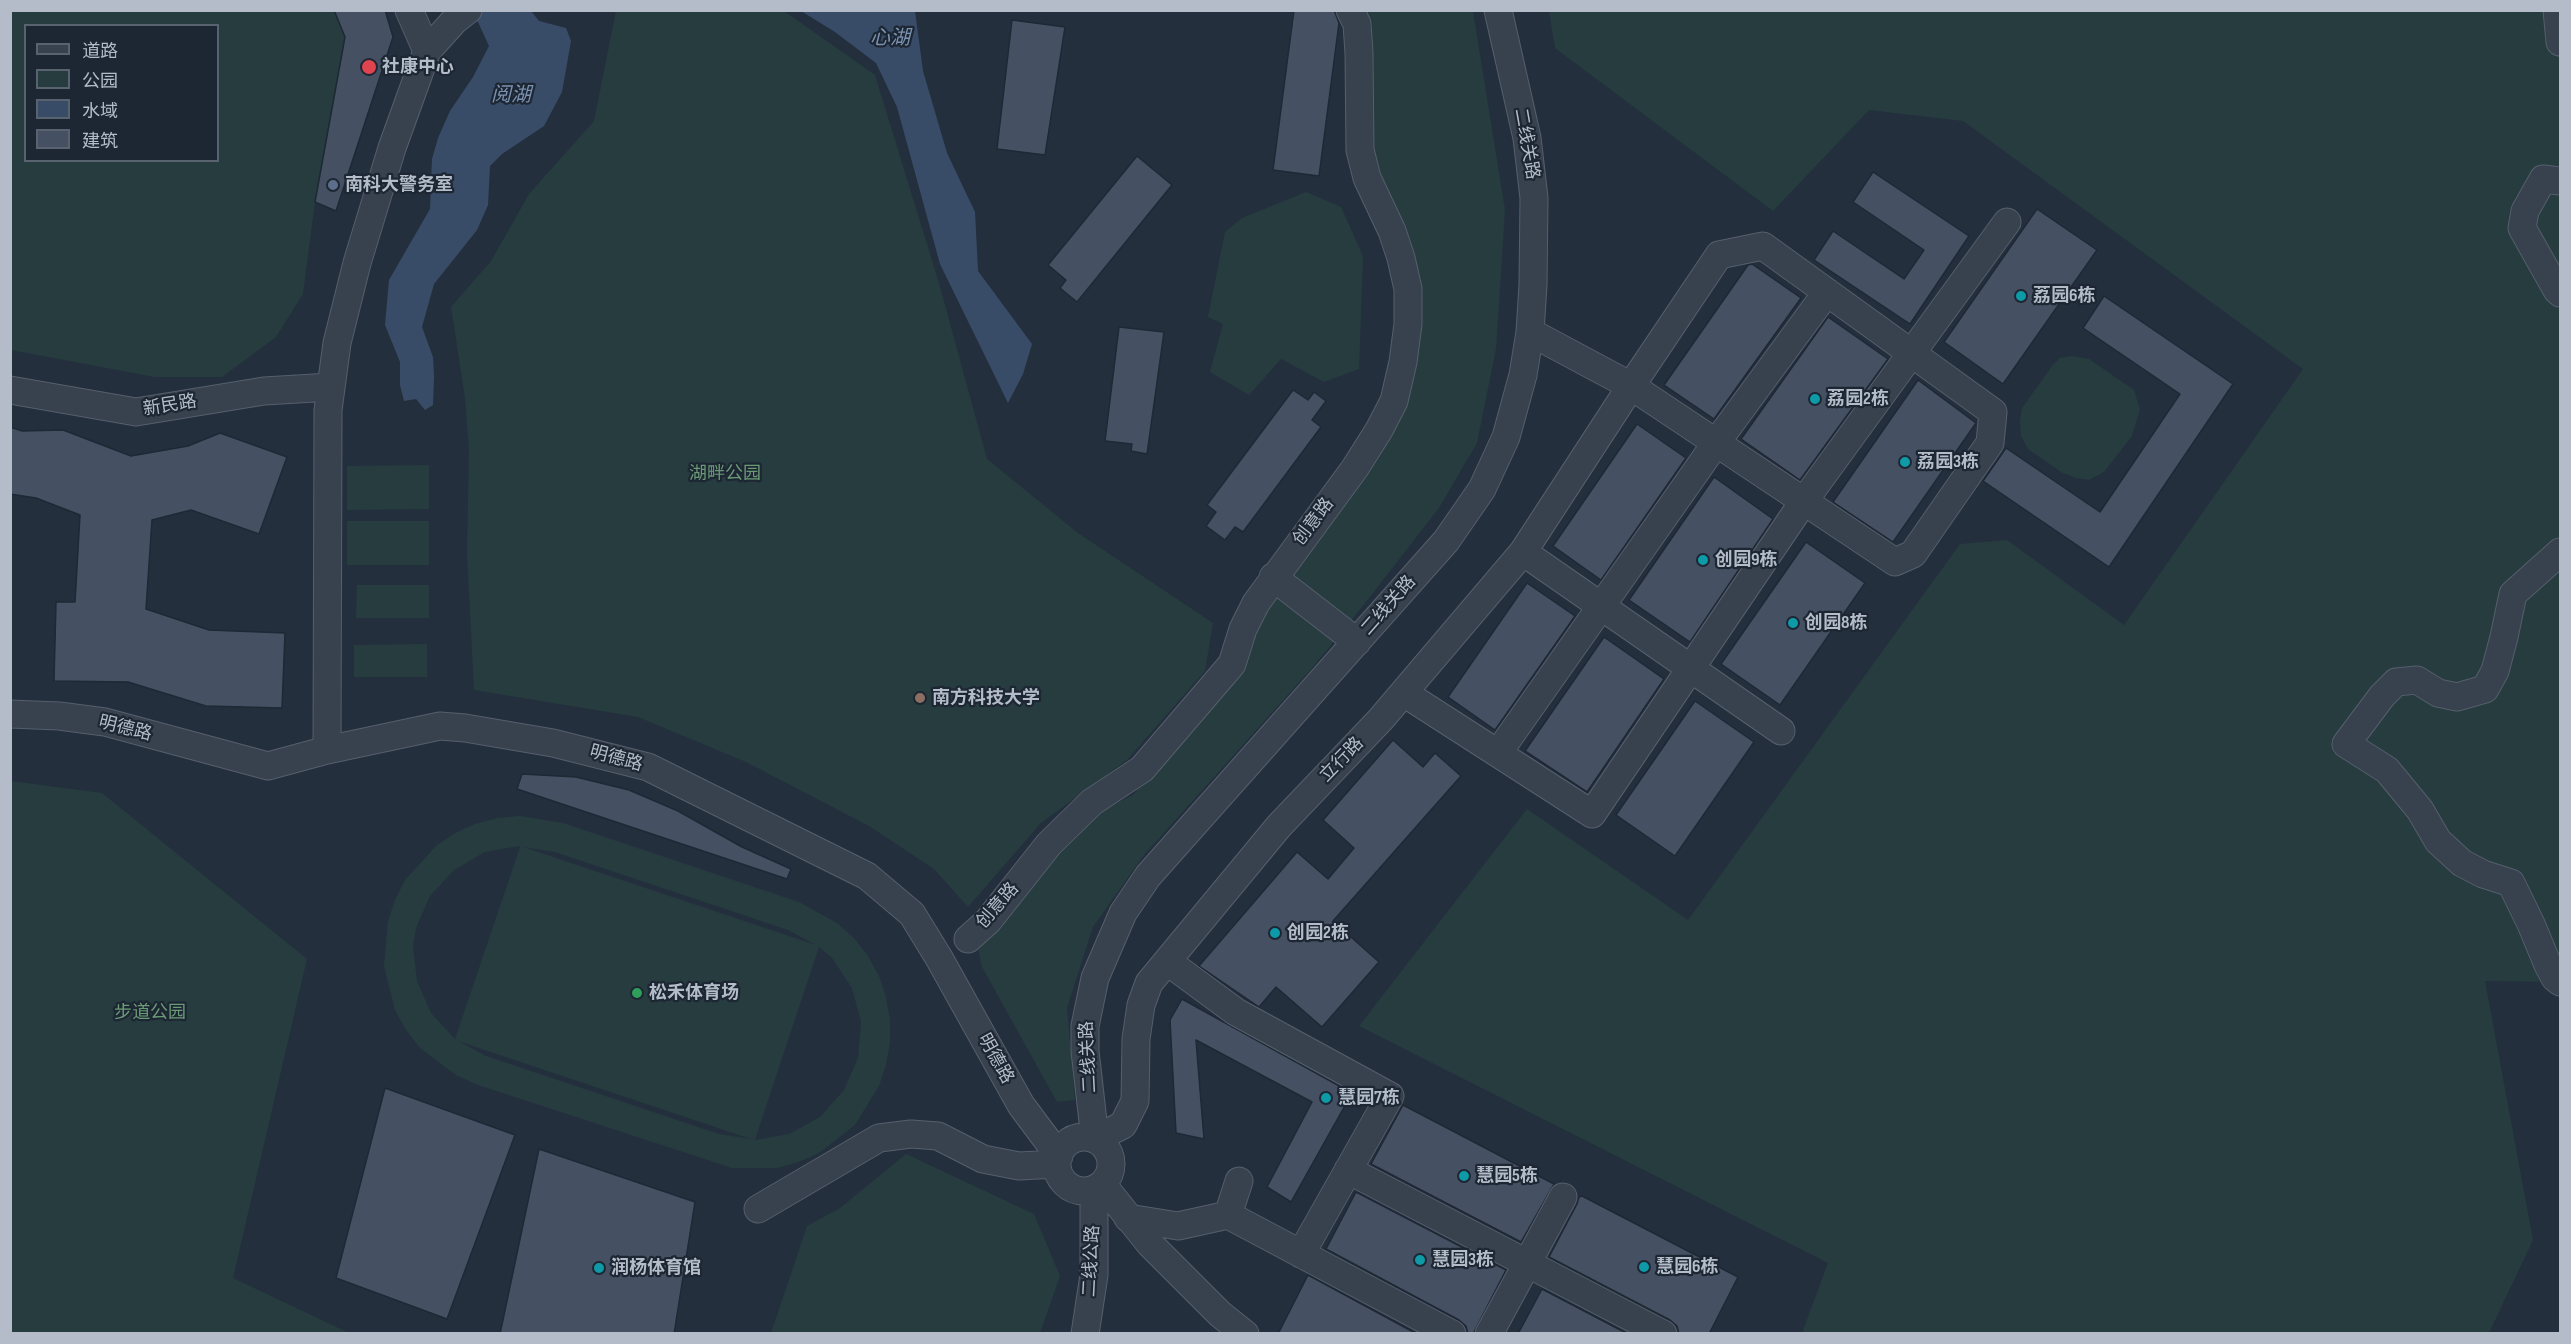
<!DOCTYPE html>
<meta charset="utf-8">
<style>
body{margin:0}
#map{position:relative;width:2571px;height:1344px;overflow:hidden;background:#242f3e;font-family:"Sofia Sans Condensed","Noto Sans SC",sans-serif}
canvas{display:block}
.frame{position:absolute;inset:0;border:12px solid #b4bcc9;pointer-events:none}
.legend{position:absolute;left:24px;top:24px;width:195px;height:138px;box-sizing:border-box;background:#1d2633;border:2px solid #59626f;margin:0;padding:8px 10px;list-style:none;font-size:18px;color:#b4bcc9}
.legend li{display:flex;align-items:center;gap:12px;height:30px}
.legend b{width:30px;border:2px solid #59626f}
</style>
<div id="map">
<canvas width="2571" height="1344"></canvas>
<div class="frame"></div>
<ul class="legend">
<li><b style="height:8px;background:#38414e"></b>道路</li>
<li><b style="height:16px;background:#263c3f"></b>公园</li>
<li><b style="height:16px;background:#394c67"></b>水域</li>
<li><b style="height:16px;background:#455162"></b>建筑</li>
</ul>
</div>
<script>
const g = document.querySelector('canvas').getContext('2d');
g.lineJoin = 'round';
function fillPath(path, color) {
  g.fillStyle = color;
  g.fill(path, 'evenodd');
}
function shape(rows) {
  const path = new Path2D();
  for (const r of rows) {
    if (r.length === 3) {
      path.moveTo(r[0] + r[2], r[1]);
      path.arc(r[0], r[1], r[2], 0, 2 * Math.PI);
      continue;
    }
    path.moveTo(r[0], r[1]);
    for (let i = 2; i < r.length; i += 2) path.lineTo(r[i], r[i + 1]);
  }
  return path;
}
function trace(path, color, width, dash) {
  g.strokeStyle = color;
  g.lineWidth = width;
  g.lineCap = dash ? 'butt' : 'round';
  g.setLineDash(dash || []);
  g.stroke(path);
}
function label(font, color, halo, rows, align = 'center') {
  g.font = font + ' "Sofia Sans Condensed","Noto Sans SC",sans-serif';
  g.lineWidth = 4.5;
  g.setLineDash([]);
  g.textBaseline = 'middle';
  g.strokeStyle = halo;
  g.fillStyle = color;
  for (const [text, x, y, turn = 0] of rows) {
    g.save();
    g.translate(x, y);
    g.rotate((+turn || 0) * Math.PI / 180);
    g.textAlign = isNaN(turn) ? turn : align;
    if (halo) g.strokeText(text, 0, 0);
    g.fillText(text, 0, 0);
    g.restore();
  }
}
const green = shape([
 [10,11,334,11,345,37,315,202,303,294,276,337,222,377,155,377,11,350],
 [26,26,218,26,218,160,26,160],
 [616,11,784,11,875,75,939,283,987,459,1078,533,1213,623,1205,671,1128,759,1041,823,968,907,934,869,869,826,746,762,638,717,474,690,467,554,469,450,465,398,451,307,491,261,529,194,594,121],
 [1359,11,1473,11,1505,210,1496,349,1477,443,1439,508,1362,607,1312,668,1144,855,1093,927,1067,1008,1075,1100,1057,1102,982,967,978,948,1047,862,1094,814,1133,795,1233,679,1249,633,1412,365,1374,178],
 [1549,11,2560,11,2560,982,2485,981,2533,1240,2489,1333,1802,1333,1828,1263,1359,1026,1527,809,1688,920,1960,544,2007,540,2124,625,2303,369,1963,121,1869,110,1773,211,1555,48],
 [1306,192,1341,207,1363,256,1359,369,1324,382,1281,359,1249,395,1210,372,1223,324,1208,317,1225,232,1242,218],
 [2072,356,2089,359,2134,390,2140,409,2132,436,2104,472,2089,480,2076,478,2061,472,2028,449,2021,436,2020,421,2022,408,2052,366,2060,358],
 [429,465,429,509,347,510,347,466],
 [347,521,429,521,429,565,347,565],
 [357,585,429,585,429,618,356,618],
 [427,644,427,677,354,677,354,645],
 [11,781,102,793,307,959,233,1278,349,1333,11,1333],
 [520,816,563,823,799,902,837,923,854,938,868,956,879,976,886,997,890,1019,890,1042,886,1065,879,1086,855,1125,819,1153,799,1162,777,1168,732,1168,475,1084,456,1075,420,1048,406,1030,395,1010,384,966,388,921,395,900,405,880,436,846,455,833,475,824,497,818],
 [519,846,520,847,455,1039,431,1013,417,981,413,946,416,928,430,896,454,870,485,852],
 [523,847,555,852,788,930,816,945],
 [819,947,832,958,852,988,861,1022,858,1058,844,1090,820,1117,789,1134,755,1140],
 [458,1041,751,1139,719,1134,486,1056],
 [906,1154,1034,1214,1060,1276,1040,1333,771,1333,807,1226,840,1208]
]);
const water = shape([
 [469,11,531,11,539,21,566,28,571,41,562,92,544,126,502,154,490,166,488,205,477,230,434,284,422,327,433,357,434,377,433,405,425,410,416,399,404,401,400,385,400,362,385,325,389,280,430,209,432,159,438,138,450,111,473,77,489,46,478,22],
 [801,11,915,11,923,71,947,153,975,212,978,271,1032,344,1023,374,1008,403,940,264,897,107,876,63,835,32]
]);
const building = shape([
 [334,10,385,10,393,37,336,211,315,202,345,37,334,10],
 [1294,10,1334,10,1339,23,1319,176,1273,170,1294,10],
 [1012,20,1065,27,1045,155,997,149,1012,20],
 [1137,156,1172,185,1077,302,1060,288,1066,280,1048,265,1137,156],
 [1873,172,1969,236,1910,324,1814,260,1833,231,1904,279,1924,250,1853,202,1873,172],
 [2037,209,2097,250,2003,384,1944,342,2037,209],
 [1752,264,1801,298,1714,419,1664,385,1748,265,1752,264],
 [2104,296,2233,384,2109,567,1983,481,2006,448,2100,512,2180,394,2083,328,2104,296],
 [1828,317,1888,359,1800,480,1741,439,1828,317],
 [1119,327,1164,332,1147,454,1131,451,1132,444,1105,441,1119,327],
 [1918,380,1976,423,1893,542,1833,502,1918,380],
 [1293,390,1308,400,1314,392,1326,401,1312,420,1321,427,1243,532,1235,527,1225,540,1206,526,1216,512,1207,505,1293,390],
 [1637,424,1686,458,1601,580,1553,546,1637,424],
 [10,427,22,431,63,430,131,456,188,446,220,433,287,457,259,534,191,510,152,520,146,609,209,630,285,633,282,708,206,706,128,682,54,681,56,602,75,602,80,515,36,498,10,494,10,427],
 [1714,477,1773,519,1690,642,1629,600,1714,477],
 [1806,542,1865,583,1780,705,1721,664,1806,542],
 [1527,583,1575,616,1495,730,1448,697,1527,583],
 [1604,637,1664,679,1587,792,1525,751,1604,637],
 [1695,701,1754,742,1675,856,1616,815,1695,701],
 [1393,740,1423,767,1435,753,1461,776,1333,921,1379,962,1322,1027,1276,987,1259,1007,1199,966,1297,852,1328,879,1354,848,1323,820,1393,740],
 [522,774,576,777,629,790,678,811,742,847,791,869,787,879,517,789,522,774],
 [1182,999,1352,1093,1291,1202,1267,1187,1312,1102,1196,1040,1204,1139,1176,1133,1170,1020,1182,999],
 [385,1088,515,1135,447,1319,336,1278,385,1088],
 [1403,1105,1554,1184,1521,1242,1371,1164,1403,1105],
 [539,1149,695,1202,674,1334,500,1334,539,1149],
 [1356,1192,1506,1270,1473,1334,1468,1334,1466,1326,1459,1320,1326,1249,1356,1192],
 [1582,1196,1738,1277,1709,1334,1679,1334,1677,1326,1670,1320,1549,1257,1577,1204,1579,1197,1582,1196],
 [1308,1275,1417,1334,1278,1334,1308,1275],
 [1542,1289,1628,1334,1518,1334,1542,1289]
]);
const minor = shape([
 [409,10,427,51],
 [2557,10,2560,42],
 [2560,181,2543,179,2525,211,2522,228,2557,290,2560,293],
 [10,390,136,412,264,391,331,387],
 [1523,552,1781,731],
 [2560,552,2513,594,2504,637,2495,671,2485,689,2457,697,2438,693,2417,680,2396,682,2382,696,2346,744,2387,770,2420,810,2438,841,2462,863,2483,874,2511,883,2531,924,2548,965,2555,978,2560,982],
 [1273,577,1357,642],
 [1404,693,1592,814,1804,501,2007,222],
 [10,714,59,716,105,722,268,766,327,750,440,726,465,728,553,743,648,767,867,876,912,914,939,958,1021,1105,1059,1156],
 [327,750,328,410,337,343,357,263,392,148,427,51,455,20,468,10],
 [1498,753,1716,443,1827,292],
 [968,939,988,921,1049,844,1092,802,1142,769,1232,664,1243,629,1256,603,1355,468,1379,430,1394,401,1403,362,1408,324,1408,289,1401,258,1392,231,1367,178,1360,150,1359,53,1357,24,1350,10],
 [1168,962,1236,1012,1390,1096,1301,1254],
 [1084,1164,27],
 [1095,1139,1123,1125,1135,1101,1136,1039,1141,1005,1149,983,1279,826,1381,719,1523,552,1631,386,1719,255,1763,246,1993,412,1990,443,1913,554,1895,562,1631,386,1530,332],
 [1095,1139,1085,1051,1085,1026,1095,978,1123,913,1148,876,1446,541,1482,489,1506,437,1523,375,1530,332,1533,285,1534,198,1527,138,1498,10],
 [1348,1170,1663,1334],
 [1102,1184,1150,1244,1220,1314,1245,1334],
 [758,1209,879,1138,911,1134,938,1136,983,1159,1019,1166,1057,1164],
 [1228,1215,1239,1181],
 [1128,1218,1178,1226,1228,1215,1452,1334],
 [1085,1334,1094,1275,1094,1189],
 [1489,1334,1563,1197]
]);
const markers = [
 [369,67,8,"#e0444e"],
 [333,185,6,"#5c6f8a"],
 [2021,296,6,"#0f9aa8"],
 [1815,399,6,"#0f9aa8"],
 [1905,462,6,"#0f9aa8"],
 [1703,560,6,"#0f9aa8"],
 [1793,623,6,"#0f9aa8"],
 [920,698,6,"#8d6e63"],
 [1275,933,6,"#0f9aa8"],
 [637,993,6,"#2e9e5b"],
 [1326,1098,6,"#0f9aa8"],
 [1464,1176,6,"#0f9aa8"],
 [1420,1260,6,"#0f9aa8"],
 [1644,1267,6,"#0f9aa8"],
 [599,1268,6,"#0f9aa8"]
];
const poiNames = [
 ["社康中心",382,67],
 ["南科大警务室",345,185],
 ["荔园6栋",2033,296],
 ["荔园2栋",1827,399],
 ["荔园3栋",1917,462],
 ["创园9栋",1715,560],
 ["创园8栋",1805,623],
 ["南方科技大学",932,698],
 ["创园2栋",1287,933],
 ["松禾体育场",649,993],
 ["慧园7栋",1338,1098],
 ["慧园5栋",1476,1176],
 ["慧园3栋",1432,1260],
 ["慧园6栋",1656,1267],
 ["润杨体育馆",611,1268]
];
const streetNames = [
 ["二线关路",1526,144,80],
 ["新民路",170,406,-9],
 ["创意路",1314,522,-53],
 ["二线关路",1389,606,-49],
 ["明德路",125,729,14],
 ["明德路",616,759,15],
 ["立行路",1342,760,-46],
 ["创意路",998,906,-49],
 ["二线关路",1089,1057,-93],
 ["明德路",995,1059,61],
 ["二线公路",1092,1261,-87]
];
const parkNames = [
 ["湖畔公园",725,474],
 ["步道公园",150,1013]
];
const waterNames = [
 ["心湖",890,39],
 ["阅湖",511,96]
];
fillPath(green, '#263c3f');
fillPath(water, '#394c67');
fillPath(building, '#455162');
trace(building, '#1f2835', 1.5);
trace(minor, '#565f6c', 29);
trace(minor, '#38414e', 27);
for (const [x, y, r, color] of markers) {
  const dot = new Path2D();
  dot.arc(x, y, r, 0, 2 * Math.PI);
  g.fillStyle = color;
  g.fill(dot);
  trace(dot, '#1d2633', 2);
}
label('bold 18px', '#b4bcc9', '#1d2633', poiNames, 'left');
label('18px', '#b4bcc9', '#1d2633', streetNames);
label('18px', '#6b9a76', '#1d2633', parkNames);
label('italic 20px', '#7c92b1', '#1d2633', waterNames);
</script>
